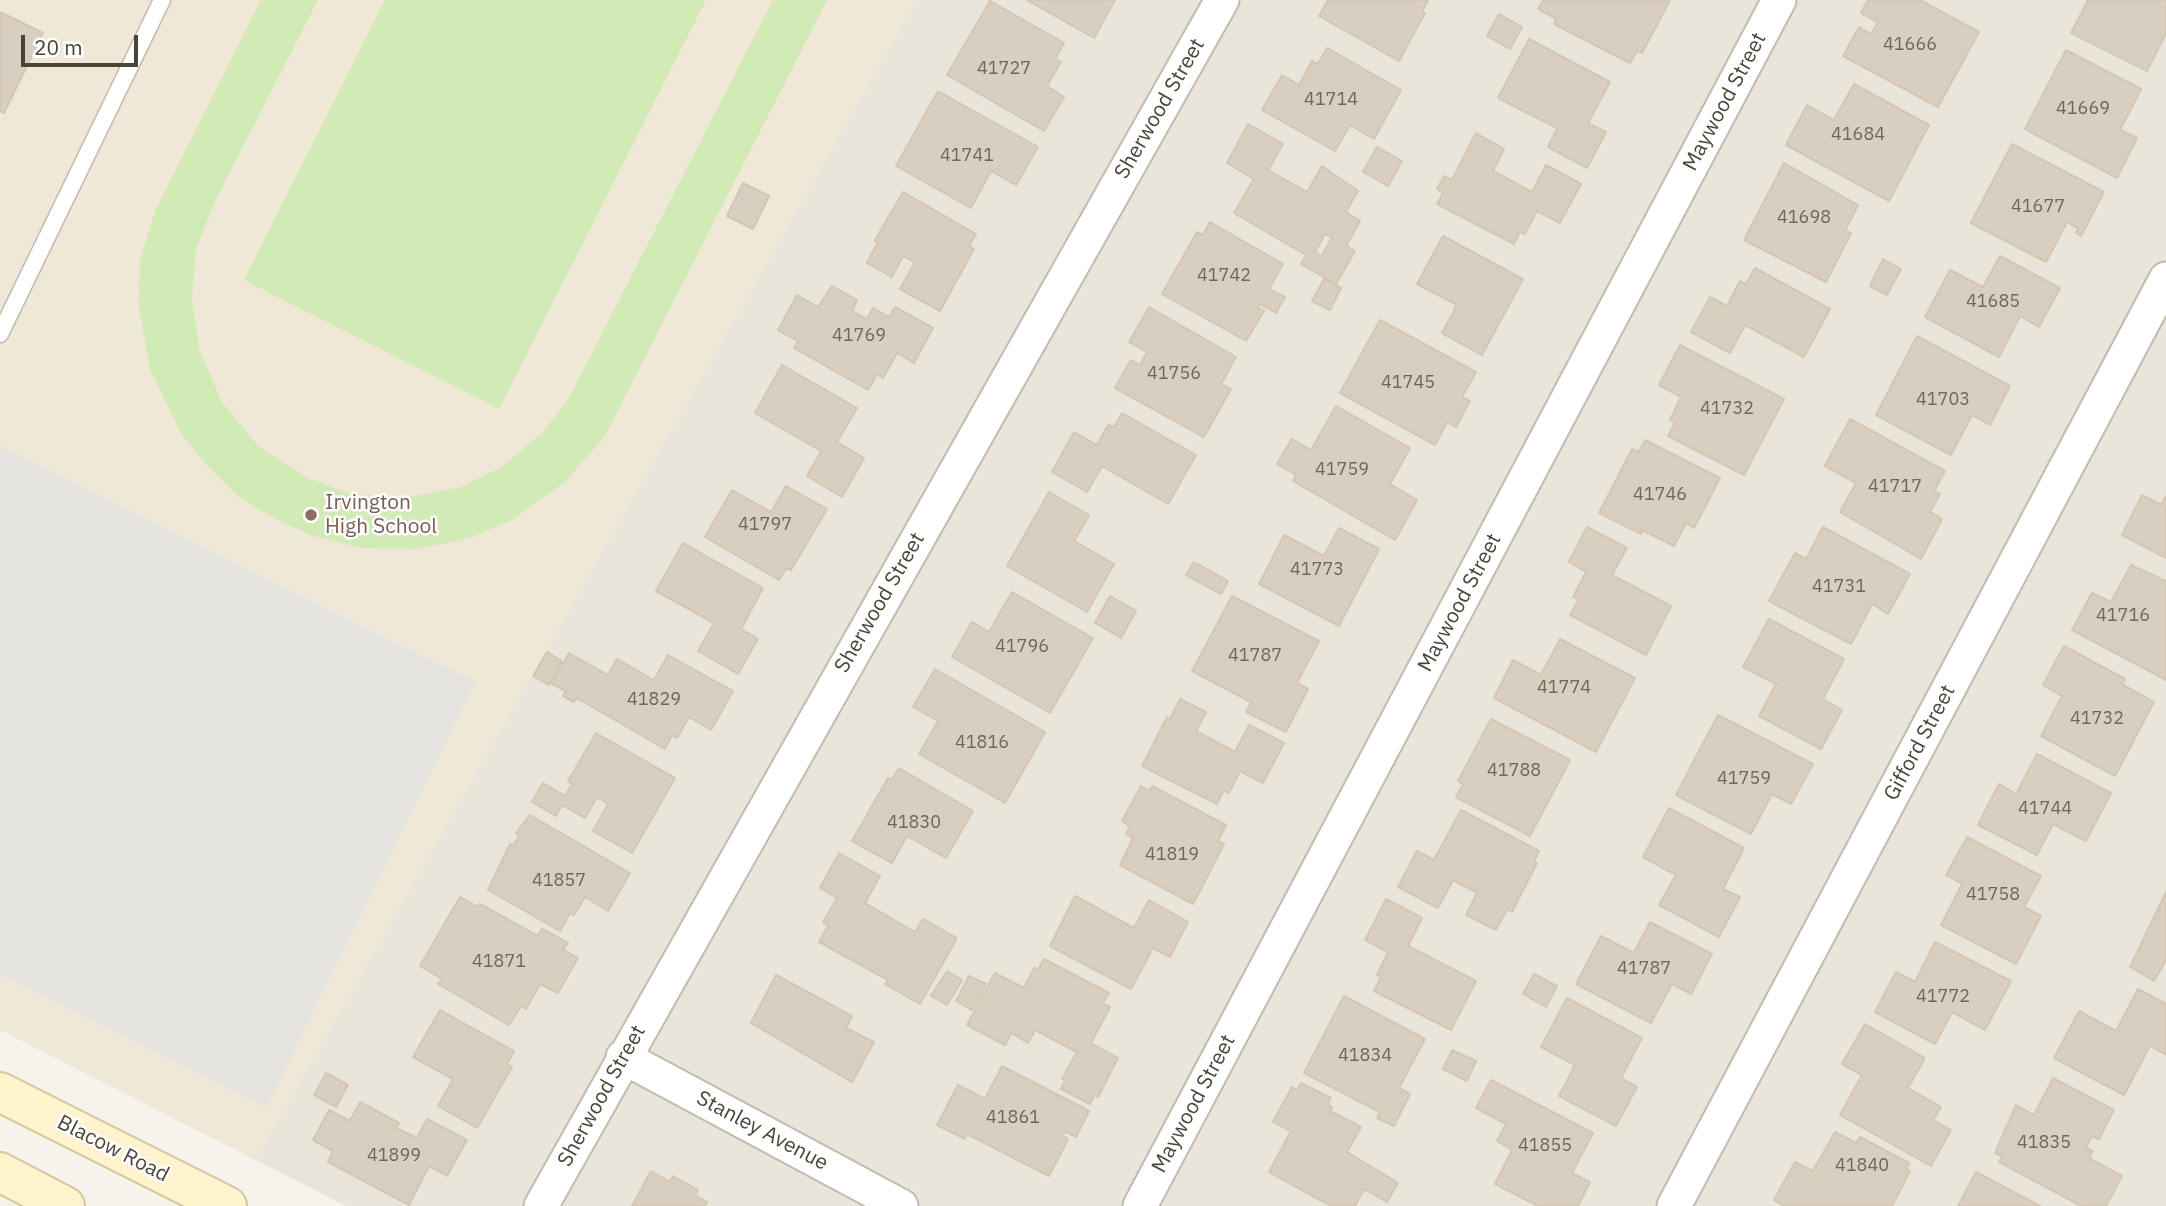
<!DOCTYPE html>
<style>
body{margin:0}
#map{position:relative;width:2166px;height:1206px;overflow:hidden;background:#f6f3ec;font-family:"IBM Plex Sans",sans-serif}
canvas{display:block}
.scale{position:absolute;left:21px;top:35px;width:117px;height:32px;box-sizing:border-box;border:4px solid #4b4439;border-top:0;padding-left:9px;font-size:21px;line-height:24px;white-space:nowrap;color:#4b4439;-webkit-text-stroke:5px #fff;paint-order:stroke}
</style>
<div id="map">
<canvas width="2166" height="1206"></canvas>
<div class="scale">20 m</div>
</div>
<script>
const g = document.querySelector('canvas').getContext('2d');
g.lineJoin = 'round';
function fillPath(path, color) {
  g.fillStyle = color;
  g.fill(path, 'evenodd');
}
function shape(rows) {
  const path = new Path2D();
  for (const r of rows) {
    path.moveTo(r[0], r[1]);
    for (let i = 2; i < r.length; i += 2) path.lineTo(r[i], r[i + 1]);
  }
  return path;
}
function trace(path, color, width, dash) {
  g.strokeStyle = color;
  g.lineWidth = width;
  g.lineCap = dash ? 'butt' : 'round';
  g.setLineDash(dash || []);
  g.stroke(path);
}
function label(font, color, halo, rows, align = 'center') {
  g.font = font + ' "IBM Plex Sans",sans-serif';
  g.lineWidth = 5;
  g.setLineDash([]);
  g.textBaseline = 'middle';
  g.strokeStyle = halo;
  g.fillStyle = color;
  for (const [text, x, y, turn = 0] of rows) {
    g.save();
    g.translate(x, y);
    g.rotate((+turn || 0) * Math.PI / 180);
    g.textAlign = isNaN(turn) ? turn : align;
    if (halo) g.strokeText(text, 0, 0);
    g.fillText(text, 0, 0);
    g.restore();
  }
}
const residential = shape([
 [916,0,2166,0,2166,1206,346,1206,255,1160]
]);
const education = shape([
 [0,0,916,0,255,1160,0,1030]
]);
const green = shape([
 [261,0,318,0,215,201,196,249,192,299,199,348,221,401,258,446,308,478,351,494,404,498,461,487,500,468,543,432,569,398,773,0,827,0,605,436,566,481,512,520,470,538,419,549,361,548,310,535,270,516,238,496,203,461,181,433,150,369,139,308,140,259,156,209],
 [385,0,706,0,499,409,244,280]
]);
const parking = shape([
 [0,446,475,682,266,1108,0,975]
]);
const building = shape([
 [1027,0,1115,0,1094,38,1027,0],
 [1328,0,1428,0,1422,11,1425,13,1399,61,1319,16,1328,0],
 [1543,0,1670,0,1642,53,1637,51,1630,63,1554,24,1556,19,1538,9,1543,0],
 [1868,0,1920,0,1979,32,1938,107,1843,56,1859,27,1871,34,1878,22,1861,13,1868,0],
 [2088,0,2166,0,2166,33,2147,71,2071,33,2088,0],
 [990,1,1064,43,1055,59,1061,62,1047,86,1064,97,1044,131,947,75,990,1],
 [0,12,43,33,4,113,0,111,0,12],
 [1499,14,1522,27,1510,49,1487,36,1499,14],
 [1529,39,1610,82,1588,123,1606,132,1587,168,1548,147,1557,128,1498,98,1529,39],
 [1327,48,1401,90,1374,139,1350,125,1335,151,1262,110,1282,75,1299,85,1312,61,1318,64,1327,48],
 [2066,50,2141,89,2120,130,2137,138,2117,178,2025,129,2066,50],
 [1854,84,1929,125,1889,201,1786,145,1807,105,1834,120,1854,84],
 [938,91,1038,147,1016,185,991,171,971,208,896,166,938,91],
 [1248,124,1283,144,1268,170,1307,192,1322,166,1358,191,1346,212,1360,221,1346,246,1355,251,1336,284,1301,264,1306,255,1234,213,1254,179,1227,163,1248,124],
 [1325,234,1332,237,1322,256,1315,252,1325,234],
 [1476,133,1504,149,1493,171,1532,192,1546,165,1581,184,1560,223,1537,211,1525,234,1520,232,1514,244,1437,204,1443,193,1437,189,1444,176,1452,180,1476,133],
 [2012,144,2104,192,2081,236,2076,233,2078,228,2067,222,2046,262,1971,223,2012,144],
 [1377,147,1402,161,1388,186,1363,172,1377,147],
 [1784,163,1858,205,1845,231,1851,233,1826,282,1744,240,1784,163],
 [743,183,769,196,753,229,727,216,743,183],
 [903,192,976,234,969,246,974,249,940,311,900,289,915,262,903,256,892,277,867,263,878,242,875,240,903,192],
 [1210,222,1283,264,1269,289,1285,297,1276,313,1260,304,1258,308,1264,311,1246,341,1162,294,1197,232,1203,235,1210,222],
 [1443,236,1523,279,1482,355,1442,333,1457,305,1417,284,1443,236],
 [2000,256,2060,288,2039,327,2020,316,1999,357,1925,317,1950,270,1983,287,2000,256],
 [1883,259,1901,269,1887,295,1870,286,1883,259],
 [1755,268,1830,309,1804,357,1745,325,1730,353,1691,332,1710,297,1727,306,1740,281,1746,284,1755,268],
 [1324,279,1341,288,1330,310,1312,301,1324,279],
 [832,286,857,300,852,311,867,319,873,308,889,317,895,307,933,328,914,363,897,353,883,378,877,374,868,390,794,348,798,341,778,330,797,295,818,307,832,286],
 [1149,307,1236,357,1221,384,1231,389,1204,437,1115,388,1131,360,1140,365,1147,352,1129,342,1149,307],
 [1380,320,1476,372,1462,397,1470,401,1456,427,1447,422,1435,445,1340,393,1380,320],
 [1917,336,2010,386,1990,425,1972,415,1951,455,1876,415,1917,336],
 [1680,345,1784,399,1744,475,1668,436,1675,422,1670,420,1681,397,1659,385,1680,345],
 [782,365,857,408,837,442,864,458,842,497,807,476,821,451,755,413,782,365],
 [1336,406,1410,448,1390,484,1417,500,1395,540,1293,481,1296,475,1277,464,1292,439,1311,450,1336,406],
 [1122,413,1196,455,1168,504,1102,466,1087,492,1052,472,1074,432,1097,445,1108,425,1114,427,1122,413],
 [1850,419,1945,471,1934,491,1940,494,1930,512,1942,519,1921,559,1840,512,1856,483,1825,466,1850,419],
 [1645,440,1720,478,1694,528,1686,523,1674,546,1642,530,1641,534,1599,513,1632,449,1639,452,1645,440],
 [786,486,827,509,791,570,786,568,779,580,705,537,732,490,771,512,786,486],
 [1049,492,1089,515,1074,541,1114,564,1087,612,1007,566,1049,492],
 [2142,495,2161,505,2166,496,2166,558,2122,535,2142,495],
 [1587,527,1627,548,1612,575,1671,606,1646,655,1570,615,1579,599,1573,597,1586,572,1569,562,1587,527],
 [1823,527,1910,574,1888,614,1872,604,1851,644,1769,601,1795,553,1806,559,1823,527],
 [1339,528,1379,549,1339,626,1259,584,1284,535,1324,556,1339,528],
 [683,543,763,588,741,629,758,639,738,674,698,651,714,623,656,591,683,543],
 [1194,562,1228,581,1221,594,1186,575,1194,562],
 [2131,565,2166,581,2166,680,2072,630,2092,593,2111,602,2131,565],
 [1012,592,1093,638,1050,713,952,657,972,622,989,632,1012,592],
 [1110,596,1136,611,1121,638,1095,623,1110,596],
 [1232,596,1319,641,1297,683,1308,689,1286,732,1246,712,1251,702,1192,671,1232,596],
 [1769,619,1844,659,1823,699,1842,710,1821,749,1759,716,1776,684,1743,667,1769,619],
 [1560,639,1635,678,1596,752,1494,698,1513,660,1541,675,1560,639],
 [2064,646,2125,679,2122,684,2154,702,2115,776,2041,736,2062,696,2043,685,2064,646],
 [547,652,562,661,549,685,533,676,547,652],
 [569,653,608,675,617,659,654,680,668,655,733,691,711,730,689,717,677,738,672,735,665,749,577,698,574,702,563,696,566,691,552,684,569,653],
 [935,669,1045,732,1005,803,919,754,938,721,913,707,935,669],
 [1180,699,1206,712,1196,731,1235,752,1249,725,1284,743,1263,783,1240,771,1229,793,1224,790,1217,804,1142,766,1167,717,1170,719,1180,699],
 [1718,715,1813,764,1791,804,1772,794,1751,834,1676,795,1718,715],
 [1491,719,1570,760,1530,836,1456,797,1463,784,1458,781,1491,719],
 [596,733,675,778,632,853,593,831,608,804,597,797,585,818,562,805,556,816,532,802,543,783,565,796,572,784,568,781,596,733],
 [2037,754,2111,793,2086,841,2053,824,2037,855,1978,825,1999,784,2016,794,2037,754],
 [899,768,973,811,946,858,907,836,892,863,852,841,888,778,892,780,899,768],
 [1141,786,1150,791,1152,786,1226,825,1218,841,1224,844,1193,904,1120,865,1133,838,1126,834,1130,826,1122,821,1141,786],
 [1669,808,1744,848,1723,889,1740,897,1719,937,1659,905,1676,875,1643,857,1669,808],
 [1461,810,1539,851,1534,861,1537,863,1512,912,1507,909,1496,930,1466,915,1477,893,1453,880,1438,908,1398,887,1417,851,1434,860,1461,810],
 [530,815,630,873,608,911,585,897,574,915,570,913,560,931,488,890,510,844,513,846,519,836,516,833,530,815],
 [1967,837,2041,876,2024,907,2041,916,2016,964,1941,925,1962,884,1946,875,1967,837],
 [839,853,880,876,865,903,915,932,923,919,957,938,920,1004,885,984,888,980,819,942,828,926,823,922,837,898,820,888,839,853],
 [2166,892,2166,960,2154,981,2130,967,2166,892],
 [1075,896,1134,928,1149,900,1188,922,1170,957,1153,948,1131,989,1050,946,1075,896],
 [460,897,478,907,480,904,538,936,542,929,568,943,563,950,578,958,558,993,540,984,526,1009,521,1006,509,1025,438,984,442,979,420,966,460,897],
 [1386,899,1422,918,1408,946,1476,981,1451,1030,1374,991,1381,977,1377,975,1388,952,1365,940,1386,899],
 [1650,922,1712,954,1691,994,1672,984,1651,1023,1576,984,1601,936,1634,953,1650,922],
 [1935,942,2011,981,1985,1030,1952,1012,1935,1044,1875,1012,1896,972,1915,982,1935,942],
 [1044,959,1109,993,1103,1003,1110,1007,1091,1043,1118,1058,1098,1097,1094,1095,1090,1104,1061,1089,1065,1081,1062,1079,1077,1052,1035,1030,1028,1043,1011,1033,1005,1045,967,1025,995,973,1024,988,1034,968,1038,969,1044,959],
 [947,971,962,980,947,1005,931,996,947,971],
 [1534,974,1557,986,1546,1007,1523,994,1534,974],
 [776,975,852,1016,846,1028,874,1042,852,1082,751,1023,776,975],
 [969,976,986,984,972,1010,956,1001,969,976],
 [2138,989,2166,1004,2166,1055,2150,1046,2124,1095,2054,1058,2079,1011,2116,1031,2138,989],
 [1344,996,1425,1039,1399,1088,1410,1094,1394,1126,1377,1118,1380,1112,1304,1073,1344,996],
 [1567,998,1642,1038,1621,1078,1637,1087,1616,1126,1559,1096,1575,1065,1541,1047,1567,998],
 [440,1010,514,1051,507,1064,512,1067,477,1128,438,1106,453,1079,413,1057,440,1010],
 [1865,1024,1925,1058,1908,1088,1941,1107,1933,1120,1951,1130,1931,1166,1840,1115,1862,1075,1842,1064,1865,1024],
 [1452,1050,1476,1061,1467,1081,1443,1069,1452,1050],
 [1002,1066,1089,1111,1076,1137,1065,1131,1063,1136,1068,1139,1049,1176,967,1134,965,1139,937,1125,958,1085,985,1099,1002,1066],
 [326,1073,348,1085,336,1107,314,1095,326,1073],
 [2053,1078,2114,1110,2099,1139,2092,1136,2086,1147,2093,1151,2089,1158,2122,1176,2106,1206,2081,1206,1999,1162,2002,1157,1995,1153,2016,1105,2034,1115,2053,1078],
 [1491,1080,1593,1133,1572,1173,1590,1182,1578,1206,1538,1206,1495,1184,1512,1150,1497,1141,1506,1124,1476,1108,1491,1080],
 [1301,1083,1331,1098,1327,1105,1332,1107,1330,1111,1361,1127,1347,1152,1398,1183,1387,1202,1364,1189,1355,1206,1331,1206,1269,1172,1291,1131,1273,1122,1292,1087,1297,1090,1301,1083],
 [360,1102,399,1123,396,1128,417,1138,427,1119,467,1140,447,1176,429,1166,409,1205,328,1162,333,1151,313,1140,329,1110,350,1121,360,1102],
 [1835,1132,1856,1143,1860,1137,1909,1163,1906,1169,1910,1171,1892,1206,1784,1206,1774,1200,1795,1162,1813,1171,1835,1132],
 [651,1171,670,1182,673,1176,698,1190,695,1195,707,1202,705,1206,632,1206,651,1171],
 [1976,1172,2040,1206,1958,1206,1976,1172]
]);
const service = shape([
 [0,334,162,0]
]);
const minor = shape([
 [623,1057,901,1206],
 [541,1206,1222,0],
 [1140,1206,1779,0],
 [1674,1206,2166,279]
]);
const secondary = shape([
 [0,1092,227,1206],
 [0,1172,65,1206]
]);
const markers = [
 [311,515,7,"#8d6e63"]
];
const numberNames = [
 ["41666",1910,45],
 ["41727",1004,69],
 ["41714",1331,100],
 ["41669",2083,109],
 ["41684",1858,135],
 ["41741",967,156],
 ["41677",2038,207],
 ["41698",1804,218],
 ["41742",1224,276],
 ["41685",1993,302],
 ["41769",859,336],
 ["41756",1174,374],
 ["41745",1408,383],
 ["41703",1943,400],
 ["41732",1727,409],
 ["41759",1342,470],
 ["41717",1895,487],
 ["41746",1660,495],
 ["41797",765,525],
 ["41773",1317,570],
 ["41731",1839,587],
 ["41716",2123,616],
 ["41796",1022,647],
 ["41787",1255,656],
 ["41774",1564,688],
 ["41829",654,700],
 ["41732",2097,719],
 ["41816",982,743],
 ["41788",1514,771],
 ["41759",1744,779],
 ["41744",2045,809],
 ["41830",914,823],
 ["41819",1172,855],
 ["41857",559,881],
 ["41758",1993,895],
 ["41871",499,962],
 ["41787",1644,969],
 ["41772",1943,997],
 ["41834",1365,1056],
 ["41861",1013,1118],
 ["41835",2044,1143],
 ["41855",1545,1146],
 ["41899",394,1156],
 ["41840",1862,1166]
];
const streetNames = [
 ["Maywood Street",1725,102,-62],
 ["Sherwood Street",1160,109,-60],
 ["Sherwood Street",880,603,-60],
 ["Maywood Street",1460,603,-62],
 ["Gifford Street",1920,743,-62],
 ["Sherwood Street",602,1096,-61],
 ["Maywood Street",1194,1104,-62],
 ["Stanley Avenue",762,1131,28],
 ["Blacow Road",113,1149,27]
];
const educationNames = [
 ["Irvington",325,503],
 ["High School",325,527]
];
fillPath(residential, '#eae5da');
fillPath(education, '#efe8d6');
fillPath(green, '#d2eab5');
fillPath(parking, '#e5e3e0');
fillPath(building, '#d8cfc1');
trace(building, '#d3c7b4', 2);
trace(service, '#c2bbae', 19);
trace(minor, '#c2bbae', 37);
trace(secondary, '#d6c79b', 42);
trace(service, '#fff', 16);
trace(minor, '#fff', 33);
trace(secondary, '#fff3cd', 38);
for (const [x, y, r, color] of markers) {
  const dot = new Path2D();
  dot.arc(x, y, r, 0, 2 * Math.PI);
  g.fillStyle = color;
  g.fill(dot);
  trace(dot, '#fff', 2.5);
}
label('18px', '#6e675b', null, numberNames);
label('21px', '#4b4439', '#fff', streetNames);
label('21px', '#785e54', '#fff', educationNames, 'left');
</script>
